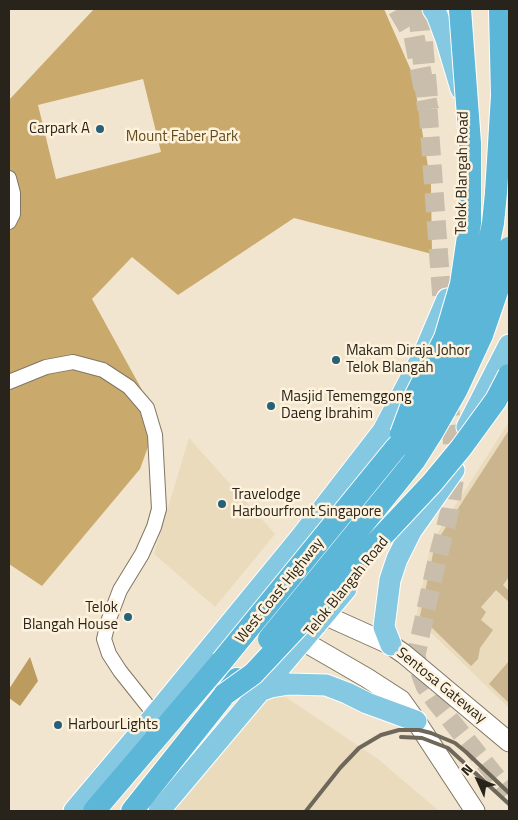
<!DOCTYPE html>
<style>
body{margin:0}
#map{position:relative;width:518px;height:820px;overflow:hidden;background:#f1e5cf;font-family:"Titillium Web",sans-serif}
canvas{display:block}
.frame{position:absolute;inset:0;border:10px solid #28241b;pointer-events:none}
.north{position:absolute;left:453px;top:755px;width:50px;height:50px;-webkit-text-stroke:4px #fff2dc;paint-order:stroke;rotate:313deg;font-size:14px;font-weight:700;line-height:20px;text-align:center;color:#28241b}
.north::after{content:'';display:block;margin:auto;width:18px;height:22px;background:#28241b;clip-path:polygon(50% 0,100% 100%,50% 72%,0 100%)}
</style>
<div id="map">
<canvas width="518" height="820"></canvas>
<div class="frame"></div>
<div class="north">N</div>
</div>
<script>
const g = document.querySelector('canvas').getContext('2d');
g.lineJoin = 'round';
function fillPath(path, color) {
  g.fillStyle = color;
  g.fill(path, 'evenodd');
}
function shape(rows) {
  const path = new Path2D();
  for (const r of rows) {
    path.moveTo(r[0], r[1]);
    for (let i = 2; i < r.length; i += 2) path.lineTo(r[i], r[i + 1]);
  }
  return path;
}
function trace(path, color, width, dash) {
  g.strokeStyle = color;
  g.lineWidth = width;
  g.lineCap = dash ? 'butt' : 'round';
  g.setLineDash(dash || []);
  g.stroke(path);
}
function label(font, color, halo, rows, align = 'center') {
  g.font = font + ' "Titillium Web",sans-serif';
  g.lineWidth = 5;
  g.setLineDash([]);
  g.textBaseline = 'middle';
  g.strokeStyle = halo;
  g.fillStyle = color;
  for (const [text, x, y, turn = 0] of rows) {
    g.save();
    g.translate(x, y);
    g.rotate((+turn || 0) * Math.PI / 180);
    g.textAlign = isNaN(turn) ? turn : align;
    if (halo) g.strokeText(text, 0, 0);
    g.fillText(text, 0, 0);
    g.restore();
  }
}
const built = shape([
 [509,422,509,708,416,618,431,543],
 [189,438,275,534,215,607,154,554],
 [275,690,378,759,439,811,170,811]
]);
const green = shape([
 [509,430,509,577,503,585,509,591,509,602,496,590,481,607,486,612,481,620,493,630,480,648,478,659,471,666,420,616,435,544],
 [509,661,509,703,489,684]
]);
const forest = shape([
 [94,9,384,9,413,75,431,185,432,254,294,218,178,295,132,257,92,299,158,419,140,469,42,586,9,564,9,100],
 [143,79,161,152,56,179,38,105]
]);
const water = shape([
 [30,657,38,681,20,706,9,698,9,689]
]);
const secondaryTunnel = shape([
 [428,109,443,314],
 [449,397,455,475,450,510,435,569,416,655,419,670,425,686,436,702,509,793]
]);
const primaryTunnel = shape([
 [398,9,414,36,428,109]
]);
const trunkTunnel = shape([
 [419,9,428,109]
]);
const minor = shape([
 [9,178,13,193,13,214,9,222],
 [9,382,46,367,73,362,103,370,129,387,147,408,155,435,159,509,154,527,142,554,120,590,109,619,104,639,109,654,120,671,155,715]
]);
const secondary = shape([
 [311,609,391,645,404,654,509,742],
 [292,631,303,641,367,678,401,700,416,721,475,811]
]);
const primary = shape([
 [433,9,437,15,446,39,461,89],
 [467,427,509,345],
 [391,645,384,627,390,580,397,559,411,531,454,470],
 [260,691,271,687,289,684,326,685,347,693,367,703,416,721],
 [74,811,155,715,301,537,383,431,424,353,447,299],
 [159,811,346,589]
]);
const trunk = shape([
 [496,193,502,96,500,9],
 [94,811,222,661],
 [132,811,237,679]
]);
const rail = shape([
 [401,737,422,738,448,748,509,804],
 [306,811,340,768,359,748,381,735,399,730,419,730,431,733,455,743,466,752,509,793]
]);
const trunkBridge = shape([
 [401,434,414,399,445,338,461,284,470,223,470,143,460,9],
 [269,639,394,486,414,461,433,431,457,389,482,335,503,274,509,248],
 [222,661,395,449,417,425,430,406,443,384,460,345,469,319,486,257,493,223,496,193],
 [225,694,253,674,432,483,461,448,496,400,509,375]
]);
const markers = [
 [100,129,5,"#256179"],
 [336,360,5,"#256179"],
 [271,406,5,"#256179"],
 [222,504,5,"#256179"],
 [128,617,5,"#256179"],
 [58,725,5,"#256179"]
];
const poiNames = [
 ["Carpark A",90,129,"right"],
 ["Makam Diraja Johor",346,351],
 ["Telok Blangah",346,368],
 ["Masjid Tememggong",281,397],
 ["Daeng Ibrahim",281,414],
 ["Travelodge",232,495],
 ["Harbourfront Singapore",232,512],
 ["Telok",118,608,"right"],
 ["Blangah House",118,625,"right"],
 ["HarbourLights",68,725]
];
const parkNames = [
 ["Mount Faber Park",182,137]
];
const streetNames = [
 ["Telok Blangah Road",463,173,-89],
 ["Telok Blangah Road",347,587,-51],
 ["West Coast Highway",280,591,-51],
 ["Sentosa Gateway",441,686,39]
];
fillPath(built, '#eadbbd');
fillPath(green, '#cab58f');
fillPath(forest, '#caaa6c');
fillPath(water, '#bc9c5e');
trace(secondaryTunnel, '#c9beab', 19, [19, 9]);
trace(primaryTunnel, '#c9beab', 21, [21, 11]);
trace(trunkTunnel, '#c9beab', 22, [22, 11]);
trace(minor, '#807662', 16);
trace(secondary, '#807662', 21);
trace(primary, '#fff', 23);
trace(trunk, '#fff', 24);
trace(minor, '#fff', 14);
trace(secondary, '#fff', 19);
trace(primary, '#84c8e1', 21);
trace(trunk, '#5bb6d7', 22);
trace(rail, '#6e675a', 4);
trace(trunkBridge, '#fff', 24, []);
trace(trunkBridge, '#5bb6d7', 22);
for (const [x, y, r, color] of markers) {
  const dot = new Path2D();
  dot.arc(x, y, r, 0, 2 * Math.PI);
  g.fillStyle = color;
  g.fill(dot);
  trace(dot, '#fff2dc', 2);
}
label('15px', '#28241b', '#fff2dc', poiNames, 'left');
label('15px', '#624b1b', '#fff2dc', parkNames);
label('15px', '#28241b', '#fff2dc', streetNames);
</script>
